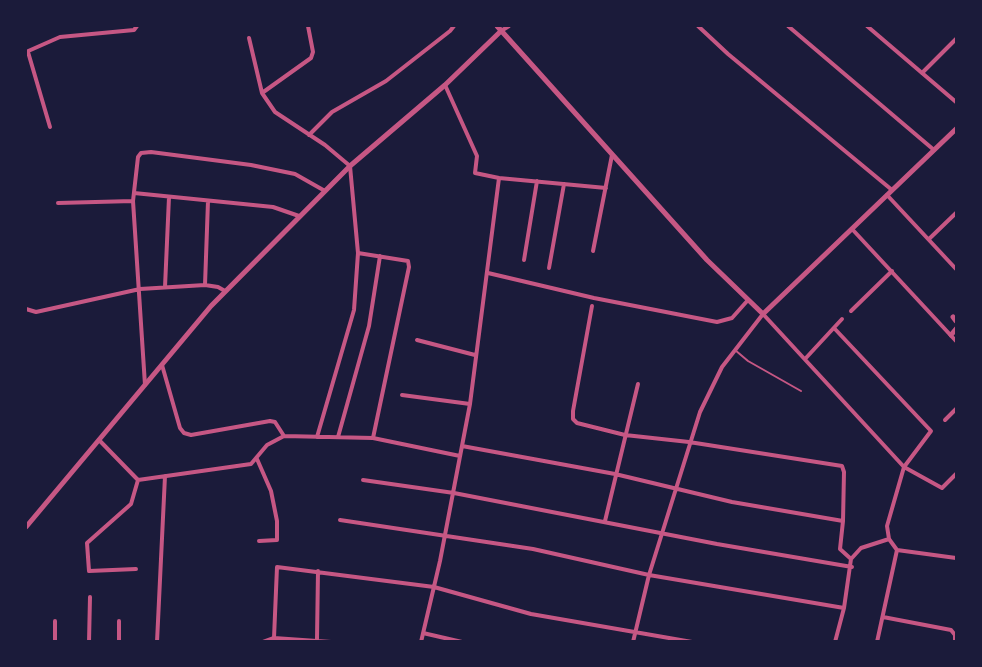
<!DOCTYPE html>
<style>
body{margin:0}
#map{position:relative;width:982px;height:667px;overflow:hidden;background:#1b1b3a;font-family:"Space Grotesk",sans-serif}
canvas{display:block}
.frame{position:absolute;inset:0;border:27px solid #1b1b3a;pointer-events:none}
</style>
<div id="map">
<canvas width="982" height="667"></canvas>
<div class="frame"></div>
</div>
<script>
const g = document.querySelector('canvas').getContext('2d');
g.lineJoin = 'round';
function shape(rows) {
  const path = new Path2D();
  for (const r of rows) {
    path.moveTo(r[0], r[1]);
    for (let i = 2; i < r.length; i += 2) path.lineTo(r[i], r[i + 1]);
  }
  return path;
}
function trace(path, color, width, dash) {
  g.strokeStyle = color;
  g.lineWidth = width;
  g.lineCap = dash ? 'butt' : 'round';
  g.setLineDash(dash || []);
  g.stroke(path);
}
const service = shape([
 [735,350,748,361,801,391]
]);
const minor = shape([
 [698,26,728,54,892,190],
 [788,26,934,150],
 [867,26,956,102],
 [501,31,509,26],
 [249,38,262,93,275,112,325,145,350,166,358,253,354,310,317,437],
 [26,52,60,37,134,30,137,26],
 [28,52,50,127],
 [922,73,956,39],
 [262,93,311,58,313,52,308,26],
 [309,135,332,112,386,81,450,31,454,26],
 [499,178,606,188],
 [134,193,273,207,299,216],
 [887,195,956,269],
 [58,203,133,201],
 [852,229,956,341],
 [929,239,956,213],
 [593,251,612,155],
 [358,253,408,261,409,267,373,438],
 [524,260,537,181],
 [549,268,564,184],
 [488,273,594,298,717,322,732,318,748,300],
 [205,285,218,287,225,291],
 [165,287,169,197],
 [592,306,573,411,573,419,577,423,625,435,689,442,842,466,844,472,843,521,840,549,851,559],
 [26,309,36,312,140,289,205,285,208,201],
 [851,311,892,271],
 [834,328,931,431,904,467,887,526,889,539,897,550,877,642],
 [417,340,475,355],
 [805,359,842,319],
 [162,365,180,428,184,433,191,435,270,421,275,422,284,436],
 [145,385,133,201,138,157,141,153,151,152,251,165,295,174,325,191],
 [402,395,470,404],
 [945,420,956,409],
 [338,437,369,326,380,256],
 [99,440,138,480,251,464,267,445,284,436,373,438,460,456],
 [462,446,615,474,732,502,843,521],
 [257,459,271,491,277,521,277,540,259,541],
 [363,480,454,493,717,544,852,567],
 [340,520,533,549,649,575,844,608],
 [605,521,638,384],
 [897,550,956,558],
 [136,569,89,571,87,543,131,504,138,480],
 [883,617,951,630,955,635,955,642],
 [55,621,55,642],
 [423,633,462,642],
 [274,638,277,567,434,587,531,614,692,642],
 [317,639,318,571],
 [89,642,90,597],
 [119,642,119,621],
 [157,642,165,476],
 [263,642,274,638,331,642],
 [421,642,440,561,470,404,499,178,475,173,477,156,445,85],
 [633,642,649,575,700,412,722,367,763,314,904,467,942,488,956,474],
 [835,642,844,608,851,559,861,548,889,539]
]);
const tertiary = shape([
 [497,26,707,260,763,314,956,129],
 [953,317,956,321],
 [951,335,956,329],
 [26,527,211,306,350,166,445,85,501,31]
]);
trace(service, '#c65784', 2);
trace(minor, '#c65784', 4);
trace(tertiary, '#c65784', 5);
</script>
